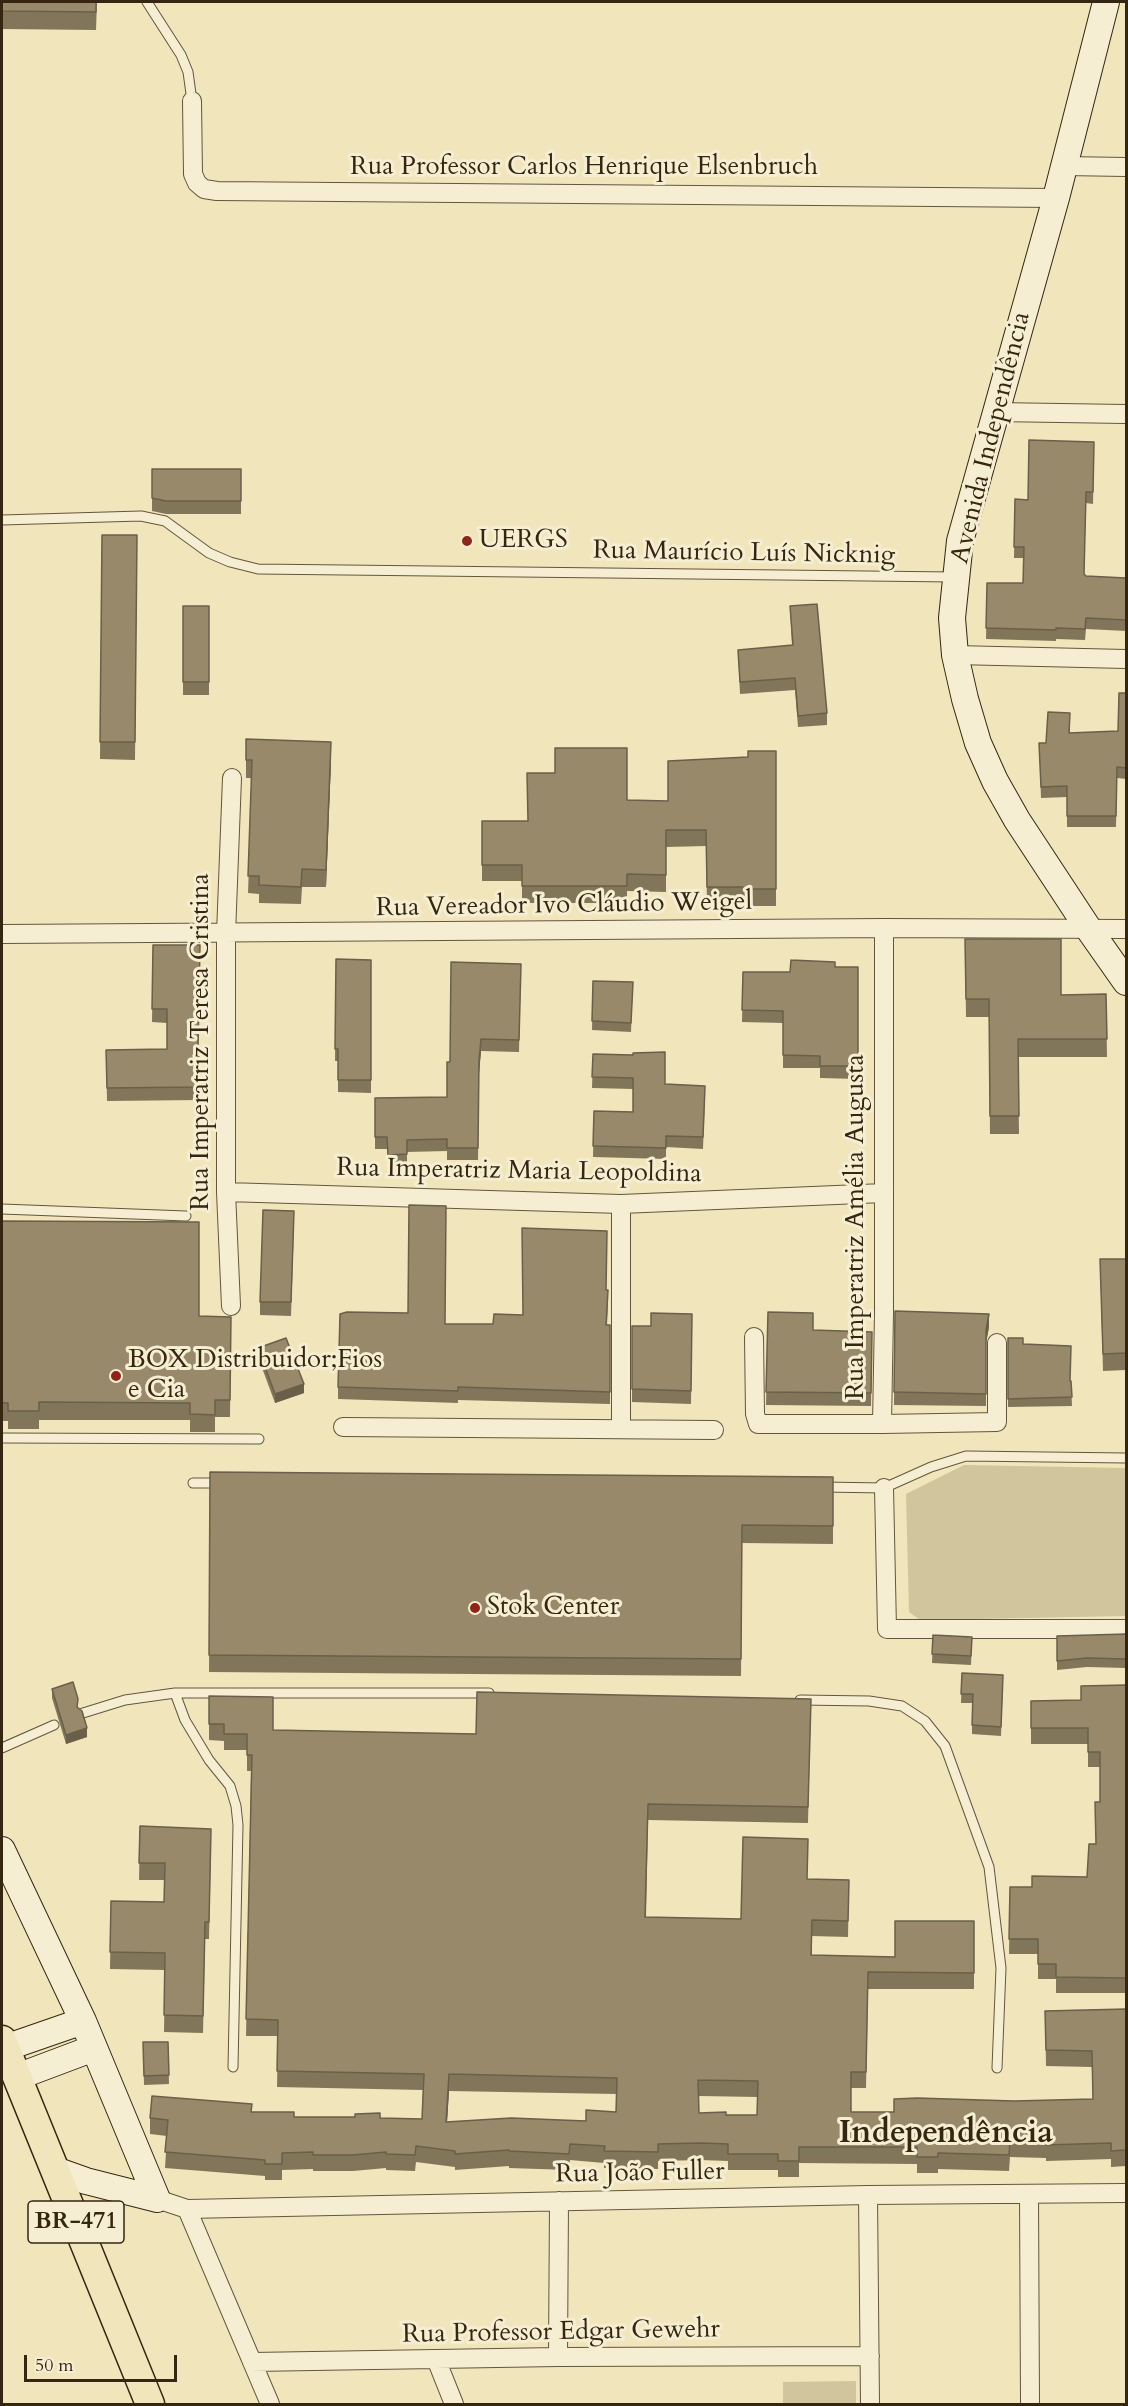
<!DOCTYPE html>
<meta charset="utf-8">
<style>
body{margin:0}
#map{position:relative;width:1128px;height:2406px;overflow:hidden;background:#f1e5bb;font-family:Cardo,serif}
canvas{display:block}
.frame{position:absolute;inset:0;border:3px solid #352611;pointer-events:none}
.scale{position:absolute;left:24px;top:2355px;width:153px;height:27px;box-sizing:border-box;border:3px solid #352611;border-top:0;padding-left:8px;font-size:18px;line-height:21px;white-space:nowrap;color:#352611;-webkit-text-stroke:4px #f6eed3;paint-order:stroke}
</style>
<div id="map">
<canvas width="1128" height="2406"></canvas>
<div class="frame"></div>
<div class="scale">50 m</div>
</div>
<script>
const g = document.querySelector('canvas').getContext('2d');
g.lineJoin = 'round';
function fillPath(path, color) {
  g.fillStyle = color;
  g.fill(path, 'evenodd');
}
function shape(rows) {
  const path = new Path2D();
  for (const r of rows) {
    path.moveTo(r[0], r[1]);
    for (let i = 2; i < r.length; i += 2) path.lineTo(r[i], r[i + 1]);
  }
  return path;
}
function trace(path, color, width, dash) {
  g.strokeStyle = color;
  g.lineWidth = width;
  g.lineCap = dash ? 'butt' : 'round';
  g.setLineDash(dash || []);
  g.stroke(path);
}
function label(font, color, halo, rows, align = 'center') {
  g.font = font + ' Cardo,serif';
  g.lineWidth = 6;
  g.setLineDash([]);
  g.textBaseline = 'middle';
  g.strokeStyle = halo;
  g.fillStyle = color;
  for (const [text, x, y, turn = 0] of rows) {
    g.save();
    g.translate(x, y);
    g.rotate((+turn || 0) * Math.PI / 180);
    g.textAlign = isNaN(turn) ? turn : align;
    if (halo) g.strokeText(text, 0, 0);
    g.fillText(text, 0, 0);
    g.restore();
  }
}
const green = shape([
 [964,1465,1126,1468,1126,1616,920,1620,909,1612,906,1494],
 [856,2381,856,2404,783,2404,783,2382]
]);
const lane = shape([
 [147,2,181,55,188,72,192,101],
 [2,520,141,516,165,521,209,553,230,562,258,569,954,577],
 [2,1209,186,1216],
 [2,1438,259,1439],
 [193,1483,221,1483],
 [823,1487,884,1488,931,1467,966,1456,1126,1458],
 [175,1693,185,1720,209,1760,230,1786,236,1806,238,1825,233,2067],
 [800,1700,869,1701,902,1706,925,1721,945,1746,989,1867,1001,1968,997,2068],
 [83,1713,125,1700,175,1693,489,1693],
 [2,1748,54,1725]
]);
const street = shape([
 [192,101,193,174,197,183,204,189,217,191,1056,198],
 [1064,166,1126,167],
 [994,412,1126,414],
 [955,655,1126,659],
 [2,934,884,928,1126,929],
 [226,1192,621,1204,884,1193],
 [621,1204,621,1428],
 [231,1306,226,1192,226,934,232,778],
 [754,1337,755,1414,758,1424,882,1424,884,1313,884,928],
 [882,1424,997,1422,997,1343],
 [343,1427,714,1430],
 [884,1488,887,1629,1126,1629],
 [1029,2194,1030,2404],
 [868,2195,870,2404],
 [157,2199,187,2209,868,2195,1126,2193],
 [187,2209,270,2404],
 [558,2357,559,2201],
 [436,2359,454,2404],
 [252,2362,558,2357,870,2356]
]);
const secondary = shape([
 [1106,2,1056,198,960,541,952,618,955,655,965,699,978,743,995,781,1017,820,1088,928,1126,982],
 [2,1850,83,2021,157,2199],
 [5,2048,83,2021],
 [17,2077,94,2048],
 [55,2170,86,2181,157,2199]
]);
const primary = shape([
 [2,2040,150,2404]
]);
const wall = shape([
 [2,2,97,2,96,30,2,29],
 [1094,442,1093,504,1086,503,1084,574,1086,576,1126,578,1126,631,1086,629,1085,640,1056,639,1056,641,986,639,987,583,1023,583,1024,558,1014,558,1015,499,1028,500],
 [152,469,241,469,241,514,166,514,152,511],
 [102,535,137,535,135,760,100,759],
 [183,606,209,606,209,695,183,695],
 [790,606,827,713,827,725,798,727,795,690,740,694,738,650,792,645],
 [1126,693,1126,779,1117,778,1116,827,1067,827,1067,797,1041,798,1039,743,1046,743,1070,724,1070,733,1118,731],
 [246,739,331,760,326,887,302,887,301,904,259,903,259,894,248,893,252,778,246,778],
 [776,751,776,906,748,906,748,903,707,904,706,846,666,847,666,892,627,891,627,903,522,903,522,881,482,881,482,821,528,821,555,773,627,800,668,801,748,757],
 [965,939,1061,995,1106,994,1107,1057,1018,1057,1019,1134,990,1134,989,1017,966,1017],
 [153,945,198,1049,200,1049,200,1100,107,1101,106,1050,167,1049,167,1023,152,1022],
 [336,959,371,960,371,1093,338,1092,338,1061,335,1061],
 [521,964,519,1052,481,1051,479,1073,478,1160,447,1160,447,1151,407,1152,407,1166,388,1166,387,1149,375,1149,375,1098,447,1097,450,1062],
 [835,967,858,967,858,1079,820,1078,820,1068,783,1068,783,1023,742,1022,743,972,790,972],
 [593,981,633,982,631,1032,592,1030],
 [593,1054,665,1084,705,1097,703,1149,666,1147,666,1159,593,1157,594,1111,633,1112,633,1089,592,1088],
 [2,1221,199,1316,231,1317,230,1417,215,1417,215,1432,190,1432,190,1420,39,1420,39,1429,8,1429,8,1421,2,1421],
 [294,1224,291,1316,260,1315,260,1302],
 [1100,1259,1126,1259,1126,1370,1103,1371],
 [606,1290,608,1302,607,1325,610,1325,610,1404,458,1400,458,1403,338,1399,338,1387,445,1324,493,1324],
 [895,1311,989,1327,986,1343,986,1406,894,1405],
 [768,1312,813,1330,872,1332,871,1406,766,1405],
 [692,1314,691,1404,632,1402,632,1326,651,1326],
 [1008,1338,1023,1344,1070,1381,1071,1381,1072,1406,1008,1407],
 [258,1348,304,1393,275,1403,258,1357],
 [210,1472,833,1477,833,1544,742,1543,741,1676,209,1672],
 [1126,1634,1126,1668,1087,1667,1057,1670,1057,1636],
 [933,1635,972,1637,971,1665,932,1663],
 [962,1673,1003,1684,1001,1736,972,1734,972,1703,961,1703],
 [1126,1685,1126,1993,1056,1993,1056,1979,1038,1979,1038,1954,1009,1954,1010,1887,1032,1887,1087,1877,1096,1844,1100,1802,1100,1767,1088,1767,1088,1744,1031,1744,1031,1701,1081,1700],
 [52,1689,78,1708,87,1737,66,1744,52,1698],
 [209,1696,273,1730,476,1734,811,1699,808,1823,648,1820,646,1917,741,1919,808,1879,849,1880,848,1937,812,1936,812,1955,895,1957,974,1921,974,1989,868,1989,866,2088,851,2088,851,2112,894,2112,1014,2101,1093,2099,1092,2067,1046,2066,1045,2011,1126,2009,1126,2166,1111,2167,1111,2159,1046,2161,1046,2158,1010,2157,1009,2171,938,2169,938,2173,917,2173,917,2164,799,2163,799,2177,778,2177,778,2170,728,2170,728,2161,701,2160,658,2161,658,2169,604,2168,604,2163,570,2160,569,2170,509,2168,509,2166,455,2170,455,2167,416,2162,415,2171,386,2170,386,2168,353,2171,313,2171,313,2169,282,2170,282,2180,265,2180,265,2176,165,2168,167,2136,150,2134,150,2118,252,2112,294,2117,422,2119,423,2090,277,2087,278,2036,246,2036,251,1771,247,1771,247,1750,224,1750,224,1741,209,1740],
 [449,2091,616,2094,616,2112,586,2121,447,2122],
 [699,2096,758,2097,757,2115,726,2115,699,2113],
 [140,1826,211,1846,209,1939,205,1939,203,2033,164,2032,165,1970,110,1969,111,1901,164,1902,165,1880,139,1880],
 [143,2042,168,2042,169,2084,144,2085]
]);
const shadedWall = shape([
 [331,742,331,760,326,887,326,870],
 [481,1039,481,1051,479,1073,478,1160,479,1061],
 [989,1314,989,1327,986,1343,986,1330],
 [304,1384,304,1393,275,1403,275,1394],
 [87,1728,87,1737,66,1744,66,1735],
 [449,2074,449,2091,446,2138,446,2122]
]);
const building = shape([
 [2,2,96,2,96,12,2,11,2,2],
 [1029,440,1094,442,1093,492,1086,492,1084,574,1086,576,1126,578,1126,620,1086,618,1085,629,1056,628,1056,630,986,628,987,583,1023,583,1024,547,1014,547,1015,499,1028,500,1029,440],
 [152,469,241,469,241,501,166,501,152,498,152,469],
 [102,535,137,535,135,742,100,742,102,535],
 [817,604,827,713,798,716,795,678,740,682,738,650,793,645,790,606,817,604],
 [183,606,209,606,209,682,183,682,183,606],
 [1119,693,1126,693,1126,768,1117,767,1116,816,1067,816,1067,786,1041,787,1039,743,1046,743,1048,712,1070,713,1069,733,1118,731,1119,693],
 [246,739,331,742,326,870,302,869,301,887,259,885,259,876,248,876,252,760,246,760,246,739],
 [555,748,627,748,627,800,668,801,668,761,748,757,748,751,776,751,776,889,748,889,748,887,707,887,706,830,666,830,666,875,627,874,627,886,522,886,522,865,482,865,482,821,528,821,527,773,555,773,555,748],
 [965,939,1061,939,1061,995,1106,994,1107,1039,1018,1039,1019,1116,990,1116,989,999,966,999,965,939],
 [153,945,200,945,198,1049,200,1049,200,1087,107,1088,106,1050,167,1049,167,1009,152,1009,153,945],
 [336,959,371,960,371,1080,338,1080,338,1049,335,1049,336,959],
 [791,960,835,962,835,967,858,967,858,1066,820,1066,820,1056,783,1055,783,1011,742,1010,743,972,790,972,791,960],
 [451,962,521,964,519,1040,481,1039,479,1061,478,1148,447,1148,447,1139,407,1140,407,1154,388,1155,387,1137,375,1137,375,1098,447,1097,447,1062,450,1062,451,962],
 [593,981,633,982,631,1023,592,1021,593,981],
 [665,1052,665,1084,705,1086,703,1137,666,1136,666,1148,593,1146,594,1111,633,1112,633,1078,592,1077,593,1054,633,1055,633,1053,665,1052],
 [409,1205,446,1206,445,1324,493,1324,494,1314,523,1315,522,1228,607,1231,606,1290,608,1290,606,1325,610,1325,610,1392,458,1387,458,1391,338,1387,340,1314,347,1312,408,1313,409,1205],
 [263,1210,294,1211,291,1302,260,1302,263,1210],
 [2,1221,199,1222,199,1316,231,1317,230,1400,215,1400,215,1415,190,1414,190,1403,39,1402,39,1411,8,1411,8,1403,2,1403,2,1221],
 [1100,1259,1126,1259,1126,1353,1103,1354,1100,1259],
 [895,1311,989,1314,986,1330,986,1394,894,1392,895,1311],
 [768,1312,813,1313,813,1330,872,1332,871,1393,766,1392,768,1312],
 [651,1313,692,1314,691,1391,632,1389,632,1326,651,1326,651,1313],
 [286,1338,304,1384,275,1394,258,1348,286,1338],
 [1008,1338,1023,1338,1023,1344,1071,1346,1070,1381,1071,1381,1072,1397,1008,1399,1008,1338],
 [210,1472,833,1477,833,1526,742,1525,741,1659,209,1655,210,1472],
 [1126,1634,1126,1659,1087,1658,1057,1661,1057,1636,1126,1634],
 [933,1635,972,1637,971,1656,932,1654,933,1635],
 [962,1673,1003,1675,1001,1727,972,1725,973,1694,961,1694,962,1673],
 [73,1682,78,1699,77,1707,82,1711,87,1728,66,1735,52,1689,73,1682],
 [1126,1685,1126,1978,1056,1977,1056,1964,1038,1964,1038,1939,1009,1939,1010,1887,1032,1887,1032,1876,1087,1877,1089,1844,1096,1844,1095,1802,1100,1802,1100,1752,1088,1752,1088,1728,1031,1728,1031,1701,1081,1700,1081,1686,1126,1685],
 [477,1692,811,1699,808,1807,648,1804,645,1917,741,1919,743,1837,808,1839,807,1879,849,1880,848,1921,812,1920,811,1955,895,1957,895,1921,974,1921,974,1973,868,1972,866,2072,851,2072,851,2112,894,2112,894,2099,917,2098,1014,2101,1093,2099,1092,2051,1046,2050,1045,2011,1126,2009,1126,2150,1111,2151,1111,2143,1046,2145,1046,2142,1010,2141,1009,2155,938,2153,938,2157,917,2157,917,2147,799,2147,799,2161,778,2161,778,2154,728,2154,728,2144,701,2143,658,2144,658,2152,604,2151,605,2146,570,2144,569,2154,509,2151,509,2150,455,2154,455,2151,416,2146,415,2155,386,2154,386,2152,353,2155,313,2155,313,2152,282,2153,282,2164,265,2164,265,2160,165,2152,168,2120,150,2118,152,2096,252,2104,251,2112,294,2112,294,2117,355,2117,355,2114,380,2113,380,2118,422,2119,424,2074,277,2071,278,2020,246,2019,252,1755,247,1755,247,1734,224,1734,224,1724,209,1724,209,1696,273,1697,273,1730,476,1734,477,1692],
 [449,2074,617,2078,616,2112,586,2110,586,2121,511,2118,446,2122,449,2074],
 [698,2080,758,2081,757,2115,726,2115,726,2112,699,2113,698,2080],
 [140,1826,211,1829,209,1922,205,1922,203,2016,164,2015,165,1953,110,1952,111,1901,164,1902,165,1863,139,1863,140,1826],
 [143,2042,168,2042,169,2075,144,2076,143,2042]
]);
const markers = [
 [467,541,6,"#8f2418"],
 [116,1376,6,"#8f2418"],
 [475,1608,6,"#8f2418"]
];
const shields = [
 [76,2222,96]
];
const shieldNames = [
 ["BR-471",76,2222]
];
const streetNames = [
 ["Rua Professor Carlos Henrique Elsenbruch",584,168],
 ["Avenida Independência",992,438,-76],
 ["Rua Maurício Luís Nicknig",744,554,1],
 ["Rua Vereador Ivo Cláudio Weigel",564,906,-1],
 ["Rua Imperatriz Teresa Cristina",202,1042,-90],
 ["Rua Imperatriz Maria Leopoldina",519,1172,1],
 ["Rua Imperatriz Amélia Augusta",857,1227,-90],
 ["Rua João Fuller",640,2174,-1],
 ["Rua Professor Edgar Gewehr",561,2333,-1]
];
const poiNames = [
 ["UERGS",479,541],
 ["BOX Distribuidor;Fios",128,1361],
 ["e Cia",128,1391],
 ["Stok Center",487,1608]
];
const districtNames = [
 ["Independência",946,2135]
];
fillPath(green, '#d1c59e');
trace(lane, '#64563c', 11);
trace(street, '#64563c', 20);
trace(secondary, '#352611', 28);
trace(primary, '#352611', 31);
trace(lane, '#f6eed3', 9);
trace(street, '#f6eed3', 18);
trace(secondary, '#f6eed3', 26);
trace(primary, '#f1e5bb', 28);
fillPath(wall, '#82765a');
fillPath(shadedWall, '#6a604a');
fillPath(building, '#978969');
trace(building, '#6a604a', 1.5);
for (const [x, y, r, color] of markers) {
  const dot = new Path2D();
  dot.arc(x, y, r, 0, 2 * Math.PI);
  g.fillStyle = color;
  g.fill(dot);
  trace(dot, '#f6eed3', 2);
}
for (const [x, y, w] of shields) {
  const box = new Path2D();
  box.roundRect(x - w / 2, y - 21, w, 42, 4.5);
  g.fillStyle = '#f6eed3';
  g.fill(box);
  trace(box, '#352611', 1.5);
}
label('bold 24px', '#352611', null, shieldNames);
label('26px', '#352611', '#f6eed3', streetNames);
label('26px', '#352611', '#f6eed3', poiNames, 'left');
label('bold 32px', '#352611', '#f6eed3', districtNames);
</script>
